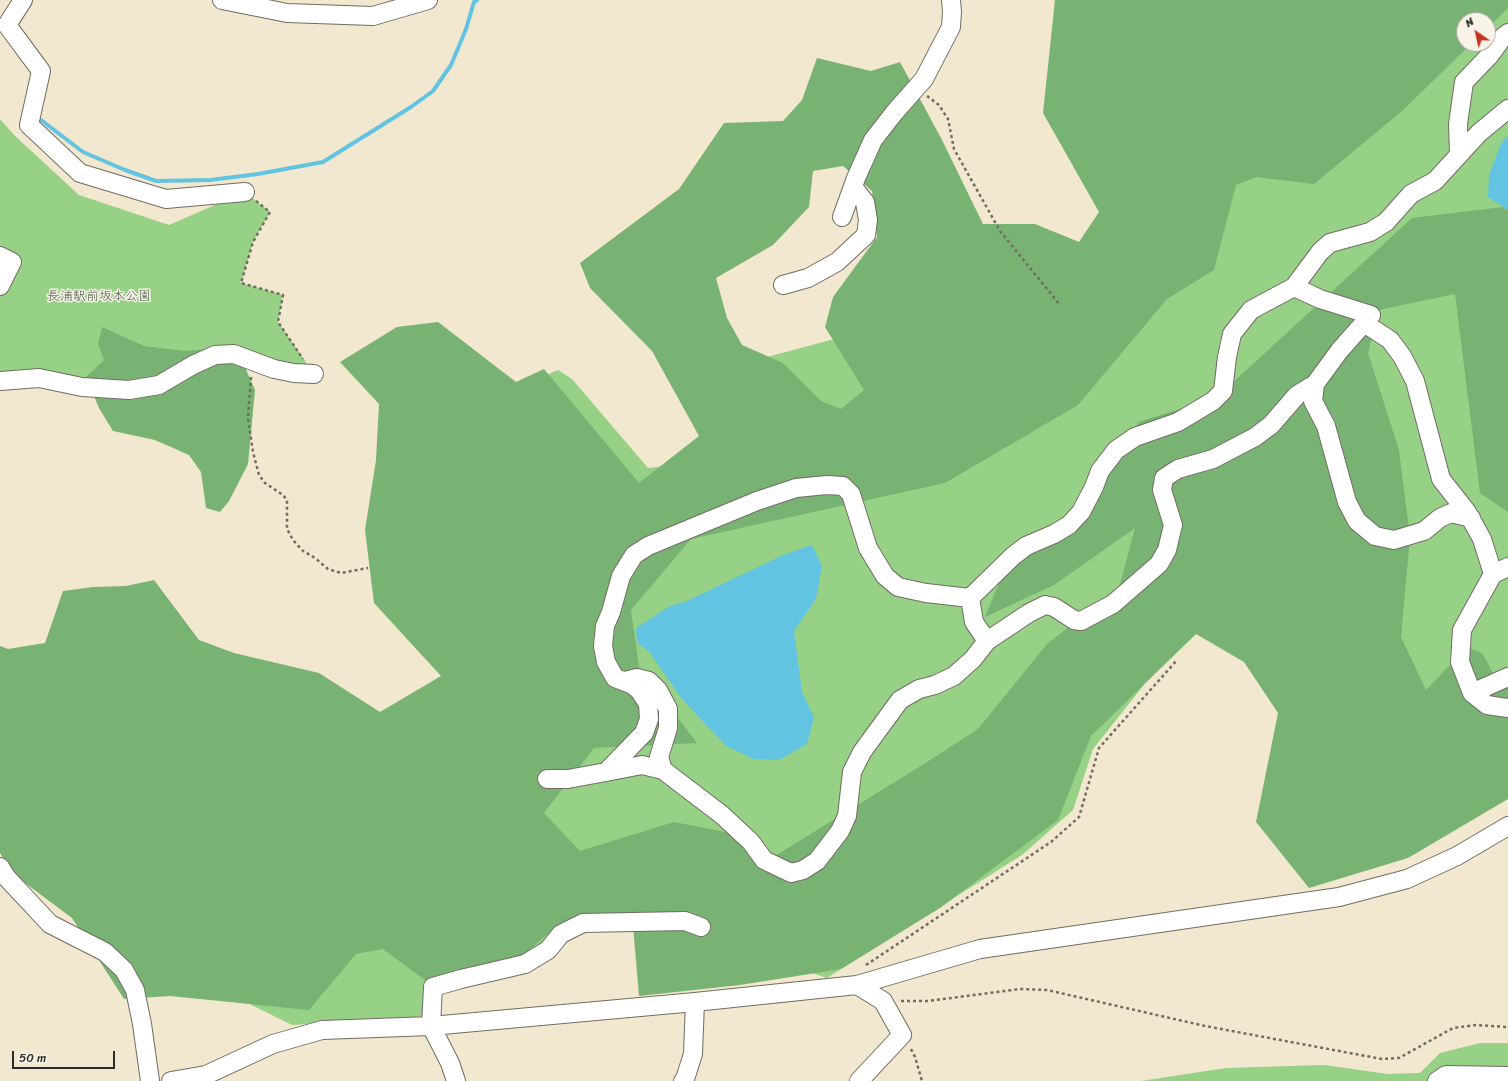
<!DOCTYPE html>
<meta charset="utf-8">
<style>
body{margin:0}
#map{position:relative;width:1508px;height:1081px;overflow:hidden;background:#f2e7cf;font-family:Sriracha,sans-serif}
canvas{display:block}
.north{position:absolute;left:1456px;top:12px;width:40px;height:40px;box-sizing:border-box;background:#f7f3e8;border:1px solid #a5a39c;border-radius:50%;rotate:326deg;font-size:11px;font-weight:700;line-height:16px;text-align:center;color:#2b2b2b}
.north::after{content:'';display:block;margin:auto;width:14px;height:18px;background:#c8321e;clip-path:polygon(50% 0,100% 100%,50% 72%,0 100%)}
.scale{position:absolute;left:12px;top:1051px;width:103px;height:18px;box-sizing:border-box;border:2px solid #2b2b2b;border-top:0;padding-left:5px;font-size:12px;line-height:14px;white-space:nowrap;color:#2b2b2b;-webkit-text-stroke:3px #f7f3e8;paint-order:stroke}
</style>
<div id="map">
<canvas width="1508" height="1081"></canvas>
<div class="north">N</div>
<div class="scale">50 m</div>
</div>
<script>
const g = document.querySelector('canvas').getContext('2d');
g.lineJoin = 'round';
function fillPath(path, color) {
  g.fillStyle = color;
  g.fill(path, 'evenodd');
}
function shape(rows) {
  const path = new Path2D();
  for (const r of rows) {
    path.moveTo(r[0], r[1]);
    for (let i = 2; i < r.length; i += 2) path.lineTo(r[i], r[i + 1]);
  }
  return path;
}
function trace(path, color, width, dash) {
  g.strokeStyle = color;
  g.lineWidth = width;
  g.lineCap = dash ? 'butt' : 'round';
  g.setLineDash(dash || []);
  g.stroke(path);
}
function label(font, color, halo, rows, align = 'center') {
  g.font = font + ' Sriracha,"Klee One",sans-serif';
  g.lineWidth = 3;
  g.setLineDash([]);
  g.textBaseline = 'middle';
  g.strokeStyle = halo;
  g.fillStyle = color;
  for (const [text, x, y, turn = 0] of rows) {
    g.save();
    g.translate(x, y);
    g.rotate((+turn || 0) * Math.PI / 180);
    g.textAlign = isNaN(turn) ? turn : align;
    if (halo) g.strokeText(text, 0, 0);
    g.fillText(text, 0, 0);
    g.restore();
  }
}
const green = shape([
 [1508,0,1508,736,1443,766,1379,581,1182,637,1093,749,1073,810,1022,855,827,978,776,961,581,912,542,947,431,973,428,1016,292,1025,203,981,421,822,510,414,534,380,558,370,572,379,648,468,708,461,752,361,883,326,1069,315,1183,176,1464,44,1488,44,1488,20],
 [0,119,14,135,79,195,169,225,245,192,270,212,253,242,241,283,283,295,278,322,314,374,233,354,159,385,0,381],
 [1480,1043,1508,1043,1508,1081,1141,1081,1226,1068,1324,1065,1388,1074,1420,1073,1440,1053]
]);
const forest = shape([
 [1055,0,1508,0,1508,8,1488,28,1488,20,1464,20,1464,44,1471,44,1402,111,1314,184,1256,177,1236,185,1214,270,1167,299,1078,405,945,483,691,539,631,610,639,667,697,743,594,748,544,813,580,851,674,822,725,832,775,856,924,764,978,729,1047,644,1119,588,1135,528,1054,585,985,617,1011,554,1088,499,1139,422,1217,397,1412,218,1503,207,1508,210,1508,512,1480,493,1455,294,1379,310,1368,353,1399,450,1410,537,1401,637,1426,690,1467,647,1483,654,1501,689,1508,685,1508,799,1408,858,1309,888,1256,822,1278,713,1244,662,1196,634,1091,736,1058,820,940,908,841,969,740,985,639,996,632,914,556,927,521,957,429,983,383,949,356,954,309,1010,170,996,124,999,72,918,13,874,0,853,0,646,8,649,45,643,63,591,93,587,126,586,154,580,199,640,234,653,319,673,380,712,441,676,374,603,365,530,376,460,379,404,340,362,397,327,438,322,516,382,544,369,639,483,699,436,652,351,590,288,580,263,679,189,724,123,783,121,802,100,817,58,871,71,900,62,941,138,983,224,1035,224,1079,242,1099,212,1043,113],
 [843,166,872,191,877,237,833,297,825,327,864,390,841,409,821,401,783,363,742,345,727,318,716,278,773,245,809,207,813,171],
 [102,327,144,346,185,351,236,347,255,390,248,464,229,501,220,512,206,508,201,472,189,455,155,440,113,431,99,408,86,377,104,360,98,344]
]);
const water = shape([
 [1508,136,1508,210,1488,197,1489,175,1501,143],
 [812,545,822,566,816,599,794,631,802,692,814,717,807,744,779,760,754,759,726,746,682,699,650,653,637,642,636,628,670,606,687,601,783,555]
]);
const stream = shape([
 [41,120,83,152,125,170,156,181,210,180,258,174,323,162,411,107,433,91,451,65,466,29,474,2,477,0]
]);
const path = shape([
 [927,96,939,105,948,119,954,149,1000,231,1060,305],
 [256,201,270,212,253,242,241,283,283,295,278,322,303,359],
 [251,377,248,418,253,452,259,475,265,483,283,495,287,500,287,529,293,540,303,551,315,558,328,569,341,573,368,568],
 [866,965,1051,842,1079,817,1099,748,1177,660],
 [901,1001,928,1001,1020,989,1047,990,1205,1026,1382,1059,1399,1058,1453,1028,1476,1025,1508,1027],
 [911,1049,915,1057,922,1081]
]);
const minor = shape([
 [23,0,7,25,41,71,29,125,80,173,166,199,245,192],
 [222,0,287,13,373,16,428,0],
 [1459,155,1458,124,1464,82,1490,55,1503,37,1508,33],
 [842,217,856,178,873,140,894,113,924,79,951,27,952,12,951,0],
 [0,256,12,262,0,286],
 [783,285,808,278,837,262,866,235,868,220,865,202,853,187],
 [1294,287,1320,299,1371,315,1340,350,1315,384,1313,401,1326,426,1347,502,1357,521,1375,536,1394,540,1424,531,1440,518,1451,513,1471,518],
 [1364,323,1390,340,1402,356,1415,381,1441,479,1467,512,1482,539,1493,574],
 [0,381,39,378,82,387,129,390,159,385,193,365,215,355,234,354,274,369,294,373,314,374],
 [1508,567,1493,574,1462,630,1460,662,1472,693,1487,705,1508,708],
 [970,598,974,622,987,641],
 [625,681,637,678,649,681,658,690,668,709,668,728,659,757,663,770],
 [1472,693,1508,677],
 [606,772,642,765,663,770,722,815,751,842,764,860,791,873,803,870,817,861,840,831,847,816,852,772,862,752,900,700,919,689,935,685,954,676,973,659,987,641,1029,613,1045,605,1054,607,1074,620,1081,621,1113,604,1159,564,1167,550,1173,525,1162,490,1164,478,1178,469,1213,459,1255,437,1271,425,1297,395,1315,384],
 [547,779,568,779,606,772,644,733,649,719,648,704,639,690,631,684,615,678,606,662,603,646,605,626,611,612,621,576,634,555,648,546,757,501,796,488,827,485,843,486,851,494,868,548,885,576,898,587,926,593,970,598,1013,556,1026,546,1054,534,1069,525,1081,512,1094,487,1100,471,1116,450,1135,437,1178,422,1213,401,1223,391,1227,357,1232,334,1251,310,1294,287,1320,252,1330,243,1370,232,1386,222,1411,194,1435,181,1479,133,1508,109],
 [0,867,6,877,50,924,105,952,124,970,135,990,142,1024,150,1081],
 [857,985,883,1001,902,1035,859,1081],
 [171,1081,206,1075,273,1044,322,1030,431,1026,695,1002,857,985,980,949,1339,897,1407,879,1457,856,1508,826],
 [456,1081,450,1063,431,1026,433,987,461,979,525,964,548,950,561,934,583,923,685,921,701,927],
 [683,1081,685,1079,693,1054,695,1002],
 [1437,1081,1446,1075,1508,1076]
]);
const parkNames = [
 ["長浦駅前坂本公園",99,297]
];
fillPath(green, '#96d186');
fillPath(forest, '#78b373');
fillPath(water, '#62c4e0');
trace(stream, '#62c4e0', 4);
trace(minor, '#716d64', 20);
trace(path, '#716d64', 2.5, [3, 3]);
trace(minor, '#fff', 18);
label('13px', '#465442', '#f7f3e8', parkNames);
</script>
